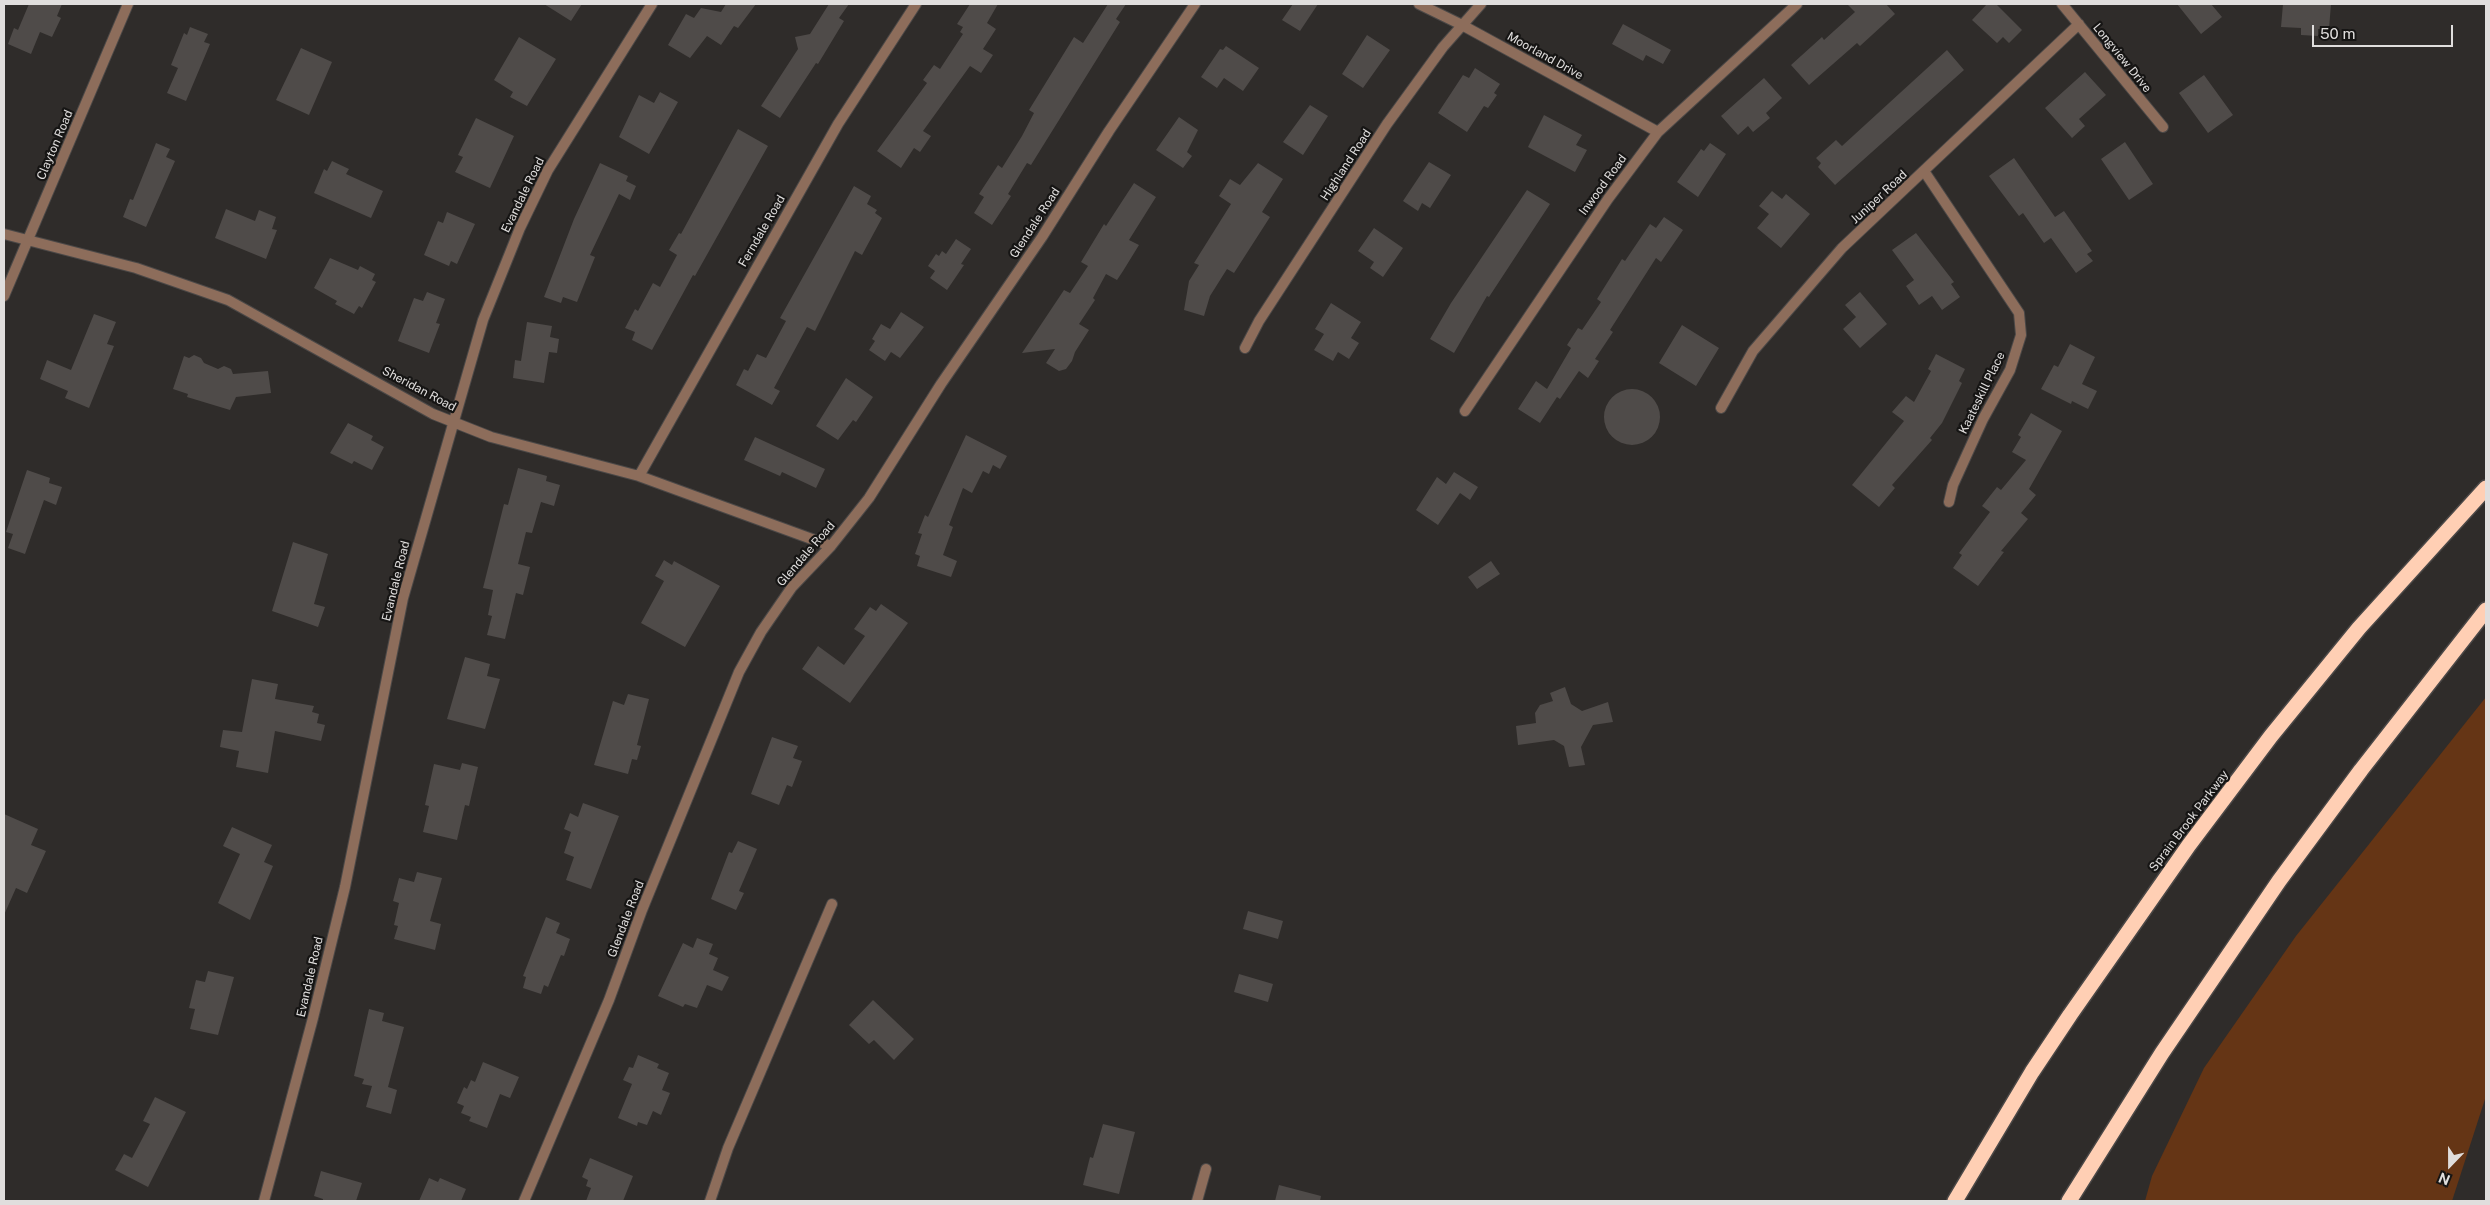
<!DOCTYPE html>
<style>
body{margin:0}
#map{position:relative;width:2490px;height:1205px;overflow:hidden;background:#2f2c2a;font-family:"Public Sans",sans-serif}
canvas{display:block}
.frame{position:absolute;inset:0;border:5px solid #e0dedd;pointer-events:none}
.north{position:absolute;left:2425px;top:1140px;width:50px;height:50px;-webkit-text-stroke:4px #161514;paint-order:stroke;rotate:202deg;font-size:14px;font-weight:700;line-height:20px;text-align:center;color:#e0dedd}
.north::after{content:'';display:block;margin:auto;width:18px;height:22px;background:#e0dedd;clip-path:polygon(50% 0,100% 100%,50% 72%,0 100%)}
.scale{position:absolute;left:2312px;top:25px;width:141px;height:22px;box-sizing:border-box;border:2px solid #e0dedd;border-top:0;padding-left:6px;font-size:15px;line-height:18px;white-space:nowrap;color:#e0dedd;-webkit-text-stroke:4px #161514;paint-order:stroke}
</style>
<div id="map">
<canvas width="2490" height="1205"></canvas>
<div class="frame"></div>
<div class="north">N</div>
<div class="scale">50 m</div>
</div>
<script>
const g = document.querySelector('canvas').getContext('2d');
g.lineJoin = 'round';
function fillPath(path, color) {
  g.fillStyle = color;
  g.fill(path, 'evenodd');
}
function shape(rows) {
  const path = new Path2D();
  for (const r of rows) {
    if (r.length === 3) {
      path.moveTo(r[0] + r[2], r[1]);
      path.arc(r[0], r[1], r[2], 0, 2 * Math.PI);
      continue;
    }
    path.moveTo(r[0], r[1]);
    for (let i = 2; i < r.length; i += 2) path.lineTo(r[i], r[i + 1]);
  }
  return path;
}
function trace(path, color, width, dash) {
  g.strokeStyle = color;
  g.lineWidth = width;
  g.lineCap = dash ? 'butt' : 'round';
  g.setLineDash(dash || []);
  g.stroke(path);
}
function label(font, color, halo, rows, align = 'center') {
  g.font = font + ' "Public Sans",sans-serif';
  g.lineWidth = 4.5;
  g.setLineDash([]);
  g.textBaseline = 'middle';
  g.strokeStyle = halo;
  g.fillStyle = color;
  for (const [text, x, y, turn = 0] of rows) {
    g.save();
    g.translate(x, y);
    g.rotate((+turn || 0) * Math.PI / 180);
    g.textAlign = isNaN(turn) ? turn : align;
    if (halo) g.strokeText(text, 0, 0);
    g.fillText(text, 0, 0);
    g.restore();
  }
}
const green = shape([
 [2486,697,2486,1096,2452,1201,2145,1201,2152,1176,2204,1068,2296,936]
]);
const building = shape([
 [29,4,62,4,57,16,61,18,52,37,40,32,31,54,8,44,14,28,18,30],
 [544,4,582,4,571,21],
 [726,4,756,4,738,28,734,26,721,45,707,36,690,58,668,45,686,14,694,18,701,8,721,12],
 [829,4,849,4,839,18,844,21,818,64,816,63,780,118,761,106,798,49,795,37,810,34],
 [970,4,998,4,987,23,996,29,983,49,993,55,981,73,970,66,923,131,931,136,920,152,914,148,901,168,877,151,927,83,923,80,934,65,940,69,963,34,960,32,963,27,957,24],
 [1108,4,1126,4,1116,19,1120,22,1031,165,1027,163,1008,194,1011,196,992,225,974,213,984,197,979,194,998,165,1002,168,1022,136,1034,113,1029,110,1074,37,1083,43],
 [1293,4,1318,4,1300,31,1282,20],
 [1847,4,1886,4,1895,14,1860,46,1857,43,1809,85,1791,65,1822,37,1824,40,1855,12],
 [1987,4,1996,4,2022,30,2009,43,2003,37,1997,43,1972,20],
 [2177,4,2211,4,2222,17,2201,34],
 [2283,4,2331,4,2329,29,2318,29,2318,36,2301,35,2301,28,2281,27],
 [1623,24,1671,50,1663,64,1646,55,1643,61,1612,44],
 [190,27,208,34,204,42,210,44,186,101,167,93,178,68,171,65,184,33,187,35],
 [1367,35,1390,50,1363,88,1342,74],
 [519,37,556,59,527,106,510,97,513,92,494,80],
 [1226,46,1259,68,1243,91,1224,78,1217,88,1201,77,1220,49,1223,50],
 [301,48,332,62,309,115,276,100],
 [1947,50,1964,70,1835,185,1818,167,1821,163,1816,158,1836,140,1842,146],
 [1475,68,1500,84,1494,93,1497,95,1488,108,1484,106,1467,132,1438,113,1463,75,1469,78],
 [2085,72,2106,95,2079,119,2085,126,2072,138,2045,108],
 [2204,75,2233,115,2208,133,2179,93],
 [1764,78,1782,98,1766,113,1770,118,1753,132,1748,126,1738,135,1721,116],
 [660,92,678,102,649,154,619,137,639,95,654,103],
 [1310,105,1328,116,1303,155,1283,142],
 [1544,115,1582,135,1576,145,1587,150,1575,172,1528,147],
 [1179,117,1198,130,1187,152,1192,156,1183,168,1156,150],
 [476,118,514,136,490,188,455,172,463,157,458,155],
 [738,129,768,146,695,276,693,275,652,350,632,340,635,332,625,328,635,309,638,311,653,283,660,287,677,255,669,250,679,233,681,234],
 [2125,142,2153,184,2129,200,2101,159],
 [156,143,170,149,166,157,175,161,146,227,123,217,130,199,133,200],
 [1710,143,1726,154,1698,197,1677,182,1701,149,1704,151],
 [2014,158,2055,217,2064,211,2092,251,2087,254,2093,261,2076,273,2051,238,2044,243,2023,213,2019,216,1989,176],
 [332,161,349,169,346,174,383,191,371,218,314,193,324,169,327,171],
 [1429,162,1451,175,1430,208,1422,203,1418,211,1403,201],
 [600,163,628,176,626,181,636,186,630,200,619,194,590,255,595,257,577,302,563,297,561,303,544,297,574,219],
 [1258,163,1283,179,1262,212,1270,217,1234,273,1227,269,1210,296,1204,316,1184,310,1189,281,1199,265,1194,263,1231,204,1219,196,1230,179,1240,185],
 [1134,183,1156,197,1129,240,1139,245,1123,271,1117,280,1106,274,1093,298,1095,300,1079,324,1089,330,1075,352,1072,361,1066,369,1059,371,1046,363,1055,349,1022,353,1064,290,1070,293,1088,266,1081,262,1104,224,1106,226],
 [854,186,871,196,867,204,877,210,875,213,882,218,862,255,855,251,815,331,807,327,774,388,780,391,772,405,736,385,744,369,748,371,757,354,766,358,786,321,780,318],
 [1527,190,1550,204,1489,297,1487,296,1454,353,1430,339,1451,303],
 [1772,191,1782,199,1786,194,1810,214,1781,248,1757,228,1769,214,1759,206],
 [226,209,255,221,259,210,276,217,272,229,277,230,266,259,215,238],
 [447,212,475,224,457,264,451,261,449,266,424,255,438,221,443,223],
 [1664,217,1683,230,1661,262,1656,258,1610,330,1613,332,1595,359,1599,361,1588,378,1579,371,1560,399,1557,397,1540,423,1518,409,1536,381,1547,389,1571,348,1567,345,1578,328,1582,330,1601,302,1597,299,1622,259,1625,261,1650,224,1656,228],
 [1374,228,1403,248,1383,277,1370,268,1374,262,1358,251],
 [1916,233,1954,282,1951,284,1960,297,1942,310,1932,296,1919,305,1906,286,1914,280,1892,250],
 [956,239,971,249,961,264,964,265,947,290,930,278,935,271,928,266,936,254,939,256,942,251,946,254],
 [330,258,358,270,360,266,375,274,372,280,376,282,362,308,359,306,354,314,335,304,337,301,314,288],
 [427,292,445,299,436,323,440,324,429,353,398,341,414,298,423,301],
 [1860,292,1887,324,1860,348,1843,329,1856,317,1845,305],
 [1331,303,1361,322,1351,338,1359,343,1349,359,1338,352,1333,361,1314,350,1324,334,1315,329],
 [901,312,924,327,900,358,891,352,885,361,869,350,875,341,872,339,881,324,890,329],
 [94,314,116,322,107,344,114,346,89,408,65,398,68,391,40,379,47,360,71,370],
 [527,322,552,326,550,337,559,339,557,353,549,352,544,383,513,378,515,360,521,361],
 [1682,325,1719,348,1696,386,1659,363],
 [2070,344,2095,357,2082,384,2097,391,2088,409,2072,401,2071,404,2041,389,2054,365,2058,367],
 [1936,354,1965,369,1959,381,1962,383,1942,423,1930,438,1932,440,1892,485,1895,488,1879,507,1852,485,1904,421,1892,412,1906,396,1914,402,1931,371,1928,369],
 [194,355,201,358,204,363,218,369,224,366,231,369,233,374,268,371,271,393,236,397,230,410,187,397,188,394,173,389,184,356,189,358],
 [846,378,873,397,856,422,853,420,838,440,816,426],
 [1632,417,28],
 [2031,413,2062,431,2029,489,2036,495,2021,513,2028,519,2001,551,2004,552,1978,586,1953,568,1962,555,1959,553,1990,512,1982,506,1997,487,2001,490,2026,460,2012,452,2021,437,2018,435],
 [348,423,373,436,371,440,384,447,372,470,354,461,352,464,330,453],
 [966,435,1007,456,1000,469,993,465,989,474,983,471,972,493,963,488,949,525,953,527,943,555,957,561,951,577,917,566,920,556,915,554,922,534,918,533,925,515,928,517],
 [755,437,825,469,816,488,782,472,780,476,744,460],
 [518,468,547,476,546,481,560,485,554,506,541,502,532,533,526,532,518,564,530,567,523,595,516,593,505,639,487,635,492,616,488,615,493,590,483,588,504,504,508,505],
 [27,470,50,478,49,483,62,487,56,505,44,500,25,554,8,548,13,534,6,532],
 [1454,472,1478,487,1470,500,1460,493,1438,525,1416,510,1437,477,1446,484],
 [293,542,328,554,314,604,325,607,318,627,272,611],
 [664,560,672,565,674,561,720,586,685,647,641,623,664,581,655,576],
 [1491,561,1500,574,1477,589,1468,577],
 [881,604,908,623,850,703,802,669,818,646,844,665,865,636,854,629,870,607,876,611],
 [465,657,490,664,487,676,500,679,485,729,447,719],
 [252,679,278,684,275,699,314,706,312,712,319,714,317,723,325,725,321,741,275,731,268,773,236,767,239,751,220,747,223,730,242,732],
 [1565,687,1571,704,1582,711,1608,702,1613,722,1593,725,1581,747,1585,765,1569,767,1564,746,1554,740,1518,745,1516,726,1536,723,1535,713,1540,705,1553,701,1550,693],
 [628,694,649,699,637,745,641,746,637,760,632,759,628,774,594,765,613,701,624,705],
 [772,737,798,746,793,758,802,761,792,787,787,785,779,805,751,794],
 [462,763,478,767,469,806,465,805,457,840,423,832,429,806,425,805,434,764,460,770],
 [583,803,619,816,591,889,566,880,574,857,564,853,571,832,564,829,570,813,578,817],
 [4,814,38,829,31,845,46,851,27,893,16,888,4,915],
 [232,827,272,845,264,862,273,866,250,920,218,903,240,854,223,846],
 [738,841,757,849,739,891,744,893,736,910,711,899,729,852,732,853],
 [417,872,442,878,430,921,441,924,435,950,394,939,398,926,394,925,399,903,393,901,399,878,414,882],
 [1248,911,1283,921,1278,939,1243,929],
 [546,917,560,923,556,933,570,939,564,956,561,955,548,987,544,985,541,994,523,988,526,977,523,976],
 [697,938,713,944,709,954,718,958,713,970,729,977,722,991,707,985,697,1008,685,1004,683,1007,658,996,683,943,693,948],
 [208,971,234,977,218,1035,190,1029,195,1009,189,1008,196,980,205,982],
 [1239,974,1273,984,1268,1002,1234,992],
 [873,1000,914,1039,894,1060,874,1040,869,1044,849,1025],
 [369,1009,384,1013,382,1021,404,1027,388,1087,397,1090,391,1114,366,1107,372,1086,362,1084,364,1079,354,1076],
 [638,1055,659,1064,657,1068,669,1073,662,1090,670,1093,661,1115,653,1111,647,1125,638,1122,637,1126,618,1118,632,1084,623,1080,629,1067,633,1068],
 [483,1062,519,1077,510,1098,500,1094,487,1128,469,1121,471,1117,461,1113,464,1106,457,1103,464,1087,467,1089,471,1080,475,1082],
 [155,1097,186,1112,148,1187,115,1170,124,1154,132,1158,150,1124,143,1121],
 [1103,1124,1135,1132,1119,1194,1083,1185,1090,1157,1093,1158],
 [590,1158,633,1176,623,1201,586,1201,591,1188,586,1186,588,1180,582,1177],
 [321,1171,362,1183,356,1201,323,1201,323,1199,314,1196],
 [429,1178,438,1182,440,1178,466,1189,461,1201,419,1201],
 [1279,1185,1321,1196,1320,1201,1275,1201]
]);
const service = shape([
 [710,1201,728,1148,832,904]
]);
const minor = shape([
 [1419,4,1462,25,1658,132],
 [2062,4,2163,127],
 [1924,171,2019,313,2021,335,2010,370,1983,419,1953,485,1949,502],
 [4,234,136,268,228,300,433,414,491,437,639,476,831,546],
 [4,296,128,4],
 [1245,348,1259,321,1387,124,1443,47,1481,4],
 [1721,408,1753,351,1842,248,2079,24],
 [1465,411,1608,199,1658,132,1797,4],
 [639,476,838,124,916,4],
 [264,1201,313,1018,345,887,403,598,483,320,520,228,548,170,652,4],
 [524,1201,609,1000,642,910,739,672,761,632,792,587,831,546,869,498,941,384,1042,237,1109,131,1195,4],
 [1197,1201,1206,1169]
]);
const motorway = shape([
 [1955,1201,2032,1072,2070,1015,2189,845,2271,736,2359,628,2486,488],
 [2069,1201,2162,1053,2279,881,2361,770,2486,610]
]);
const streetNames = [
 ["Moorland Drive",1545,56,29],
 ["Longview Drive",2122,58,51],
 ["Clayton Road",55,145,-67],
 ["Highland Road",1346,165,-57],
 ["Inwood Road",1603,185,-54],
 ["Evandale Road",523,195,-64],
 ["Juniper Road",1879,197,-43],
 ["Glendale Road",1035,223,-57],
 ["Ferndale Road",762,231,-60],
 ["Sheridan Road",419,389,28],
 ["Kaateskill Place",1982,393,-64],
 ["Glendale Road",806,554,-49],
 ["Evandale Road",396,581,-76],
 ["Sprain Brook Parkway",2189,821,-53],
 ["Glendale Road",626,919,-69],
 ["Evandale Road",310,977,-77]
];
fillPath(green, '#653515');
fillPath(building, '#4f4b49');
trace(service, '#4b4847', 12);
trace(minor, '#4b4847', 12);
trace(motorway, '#4b4847', 18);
trace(service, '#8d6d5b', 10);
trace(minor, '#8d6d5b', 10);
trace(motorway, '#ffcfb4', 15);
label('12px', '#e0dedd', '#161514', streetNames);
</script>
